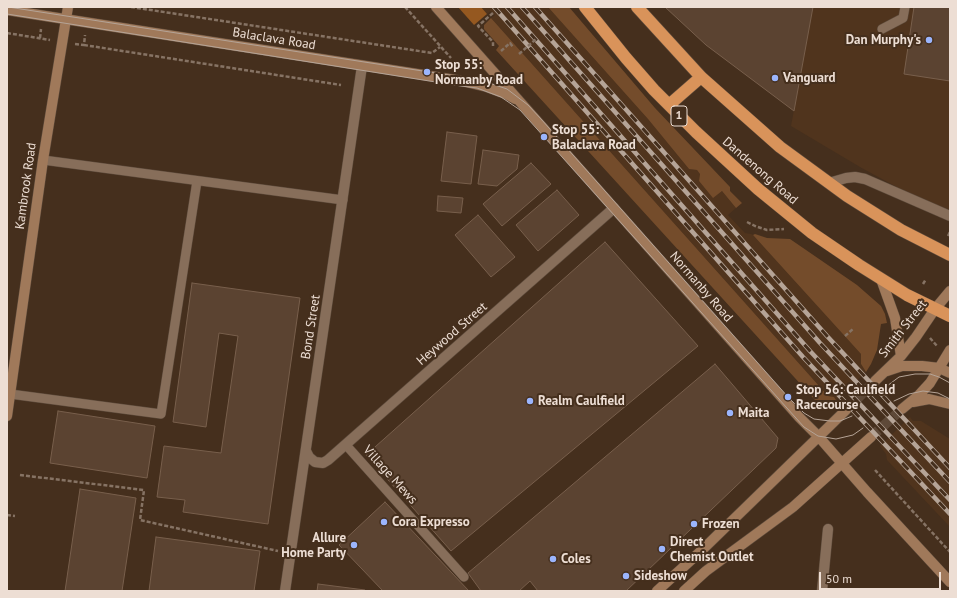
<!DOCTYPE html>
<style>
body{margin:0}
#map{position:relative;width:957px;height:598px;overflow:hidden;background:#452f1d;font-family:"PT Sans",sans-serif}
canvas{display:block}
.frame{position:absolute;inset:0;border:8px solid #edded4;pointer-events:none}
.scale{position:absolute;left:819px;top:572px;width:122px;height:18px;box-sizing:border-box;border:2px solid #edded4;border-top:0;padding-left:5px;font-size:12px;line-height:14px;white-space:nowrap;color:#edded4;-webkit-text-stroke:3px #452f1d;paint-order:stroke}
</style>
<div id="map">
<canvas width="957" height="598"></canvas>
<div class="frame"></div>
<div class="scale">50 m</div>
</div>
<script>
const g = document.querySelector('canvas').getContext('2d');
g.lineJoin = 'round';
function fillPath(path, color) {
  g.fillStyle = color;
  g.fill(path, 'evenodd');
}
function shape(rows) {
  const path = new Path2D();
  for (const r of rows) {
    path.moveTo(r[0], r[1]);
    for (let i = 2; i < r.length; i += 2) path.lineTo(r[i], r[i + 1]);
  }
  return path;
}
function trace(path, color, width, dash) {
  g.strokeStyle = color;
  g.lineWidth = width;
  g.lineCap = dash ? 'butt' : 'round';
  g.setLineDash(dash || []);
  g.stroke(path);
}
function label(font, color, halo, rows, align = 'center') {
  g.font = font + ' "PT Sans",sans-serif';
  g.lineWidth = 4;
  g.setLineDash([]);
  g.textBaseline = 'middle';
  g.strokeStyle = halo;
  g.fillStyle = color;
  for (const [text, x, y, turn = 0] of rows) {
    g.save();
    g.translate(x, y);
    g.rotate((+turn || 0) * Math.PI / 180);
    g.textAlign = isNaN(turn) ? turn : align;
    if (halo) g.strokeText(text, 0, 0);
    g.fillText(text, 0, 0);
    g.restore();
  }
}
const built = shape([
 [481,7,548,7,648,119,689,169,697,170,700,174,699,181,713,197,722,191,736,208,728,215,745,233,751,234,753,235,861,354,861,364,866,372,836,400,834,397,828,396,491,18,495,15,491,11,487,14],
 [813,7,950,7,950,216,860,167,791,126],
 [910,417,913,421,921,421,950,439,950,527,887,460,886,454,880,446]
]);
const green = shape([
 [548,7,569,7,655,108,730,187,730,191,742,203,736,208,722,191,713,198,699,181,700,174,697,170,689,169,648,119],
 [491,18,828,396,834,397,836,400,815,400,496,50,499,46,484,29,484,25],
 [755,234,767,238,790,239,857,285,881,306,885,314,887,323,881,324,877,350,871,364,866,372,861,364,861,354,753,235]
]);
const forest = shape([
 [458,7,481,7,487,14,474,25]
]);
const building = shape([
 [665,7,813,7,794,111,706,45,665,7],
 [914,7,950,7,950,81,904,74,914,7],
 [447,132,477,136,471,184,441,181,447,132],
 [483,150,519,155,517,169,497,186,478,184,483,150],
 [531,163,551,184,502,226,483,204,531,163],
 [557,190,579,215,538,251,516,225,557,190],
 [438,196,463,198,461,213,437,211,438,196],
 [478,215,515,257,491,277,455,235,478,215],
 [605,242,698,346,451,551,366,455,605,242],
 [192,283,300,298,268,524,183,512,185,500,157,497,164,446,221,453,238,336,219,333,206,427,173,422,192,283],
 [715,364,778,438,776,448,626,591,538,591,530,581,519,591,481,591,468,573,715,364],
 [58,411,155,426,147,478,50,463,58,411],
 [80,489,136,498,122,591,65,591,80,489],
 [385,502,469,591,383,591,339,545,385,502],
 [156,537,260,551,254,591,149,591,156,537],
 [318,584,365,590,365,591,317,591,318,584]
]);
const secondaryTunnel = shape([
 [846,410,875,381],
 [871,437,902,409]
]);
const path = shape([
 [131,7,432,53,440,47],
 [405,7,451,58],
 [493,13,478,26,493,42,493,46],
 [7,33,50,40],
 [40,38,41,29],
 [75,44,84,45,85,35],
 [84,45,341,85],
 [501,51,510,43,513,47],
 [747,222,755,226,767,230,784,229],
 [948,236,950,232],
 [923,284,926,279],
 [845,336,853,329],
 [930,338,937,346],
 [875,470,950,552],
 [20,475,144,490,140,520,278,551],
 [7,515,15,516]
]);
const lane = shape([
 [882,29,903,18,905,7],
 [43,160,343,200],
 [10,394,161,414,197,181],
 [346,445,464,577]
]);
const street = shape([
 [829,183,846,178,855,177,865,179,950,216],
 [306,451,309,457,315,462,323,463,328,460,614,208],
 [285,591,362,66],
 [822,591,828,529]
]);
const secondary = shape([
 [436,7,799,417,818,436,867,492,950,582],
 [7,10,462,81,487,87,506,94,515,99],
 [881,279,895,318,901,356],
 [887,371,902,366,922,366,939,368,950,373],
 [875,381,901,356,916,337,935,309,950,291],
 [913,402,929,399,950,404],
 [902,409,919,395,930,383,950,350],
 [7,416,43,160,68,7],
 [657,591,701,551,846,410],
 [684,591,706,571,793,507,871,437]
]);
const highway = shape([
 [585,7,626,58,654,90,696,132,758,189,812,233,859,265,907,295,950,316],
 [637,7,701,77,780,147,847,196,901,230,950,255],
 [669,105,701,77]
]);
const tram = shape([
 [8,7,468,78,486,82,507,89,528,105,541,119,788,397,804,413,814,419,830,421,840,421,852,416],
 [7,14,461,86,477,88,501,97,520,110,804,427,818,436,836,439,853,435,863,428],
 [883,389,899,377,915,374,930,374,939,377,950,383],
 [894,401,909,394,923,391,938,393,950,399]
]);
const rail = shape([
 [494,7,803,357,950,514],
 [507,7,810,351,950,500],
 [522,7,820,343,950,482],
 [535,7,827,336,950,468]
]);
const pathBridge = shape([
 [519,54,536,39]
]);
const markers = [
 [929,40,4,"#9bb5fd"],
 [427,72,4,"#9bb5fd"],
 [775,78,4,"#9bb5fd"],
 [544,137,4,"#9bb5fd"],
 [788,397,4,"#9bb5fd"],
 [530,401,4,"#9bb5fd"],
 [730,413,4,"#9bb5fd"],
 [384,522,4,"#9bb5fd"],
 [694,524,4,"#9bb5fd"],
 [354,545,4,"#9bb5fd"],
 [662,549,4,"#9bb5fd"],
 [553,559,4,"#9bb5fd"],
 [626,576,4,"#9bb5fd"]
];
const shields = [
 [679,116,16]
];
const shieldNames = [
 ["1",679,116]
];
const streetNames = [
 ["Balaclava Road",274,39,9],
 ["Dandenong Road",760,171,41],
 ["Kambrook Road",26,186,-82],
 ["Normanby Road",701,287,49],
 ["Bond Street",311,327,-81],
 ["Smith Street",903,329,-52],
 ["Heywood Street",452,334,-41],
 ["Village Mews",390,475,48]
];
const poiNames = [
 ["Dan Murphy's",921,40,"right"],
 ["Stop 55:",435,65],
 ["Normanby Road",435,80],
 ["Vanguard",783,78],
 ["Stop 55:",552,130],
 ["Balaclava Road",552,145],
 ["Stop 56: Caulfield",796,390],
 ["Racecourse",796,405],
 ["Realm Caulfield",538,401],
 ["Maita",738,413],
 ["Cora Expresso",392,522],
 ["Frozen",702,524],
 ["Allure",346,538,"right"],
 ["Home Party",346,553,"right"],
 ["Direct",670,542],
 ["Chemist Outlet",670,557],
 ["Coles",561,559],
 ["Sideshow",634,576]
];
fillPath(built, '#50341d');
fillPath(green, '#744c2b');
fillPath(forest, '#955820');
fillPath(building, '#5b4331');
trace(building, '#785f4c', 1);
trace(secondaryTunnel, '#5e4938', 10, [10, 5]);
trace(lane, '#5d4b3c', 10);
trace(street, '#5d4b3c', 11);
trace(secondary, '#5d4b3c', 11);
trace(highway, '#5d4b3c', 13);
trace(path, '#867364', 2.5, [4, 2]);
trace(lane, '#876e5a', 9);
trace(street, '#876e5a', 10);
trace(secondary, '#a0795a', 10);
trace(highway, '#d9935a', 12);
trace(tram, '#b5a497', 1);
trace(rail, '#b5a497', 4.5);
trace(rail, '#452f1d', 3, [9]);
trace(pathBridge, '#867364', 2.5, [4, 2]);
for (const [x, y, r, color] of markers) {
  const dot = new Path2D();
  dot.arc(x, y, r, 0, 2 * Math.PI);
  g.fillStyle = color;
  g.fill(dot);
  trace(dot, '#452f1d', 1.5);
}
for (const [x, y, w] of shields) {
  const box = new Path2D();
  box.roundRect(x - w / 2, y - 10, w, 20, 3);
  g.fillStyle = '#452f1d';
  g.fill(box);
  trace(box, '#edded4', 1);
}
label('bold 12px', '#edded4', null, shieldNames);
label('13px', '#edded4', '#452f1d', streetNames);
label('bold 13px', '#edded4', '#452f1d', poiNames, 'left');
</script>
